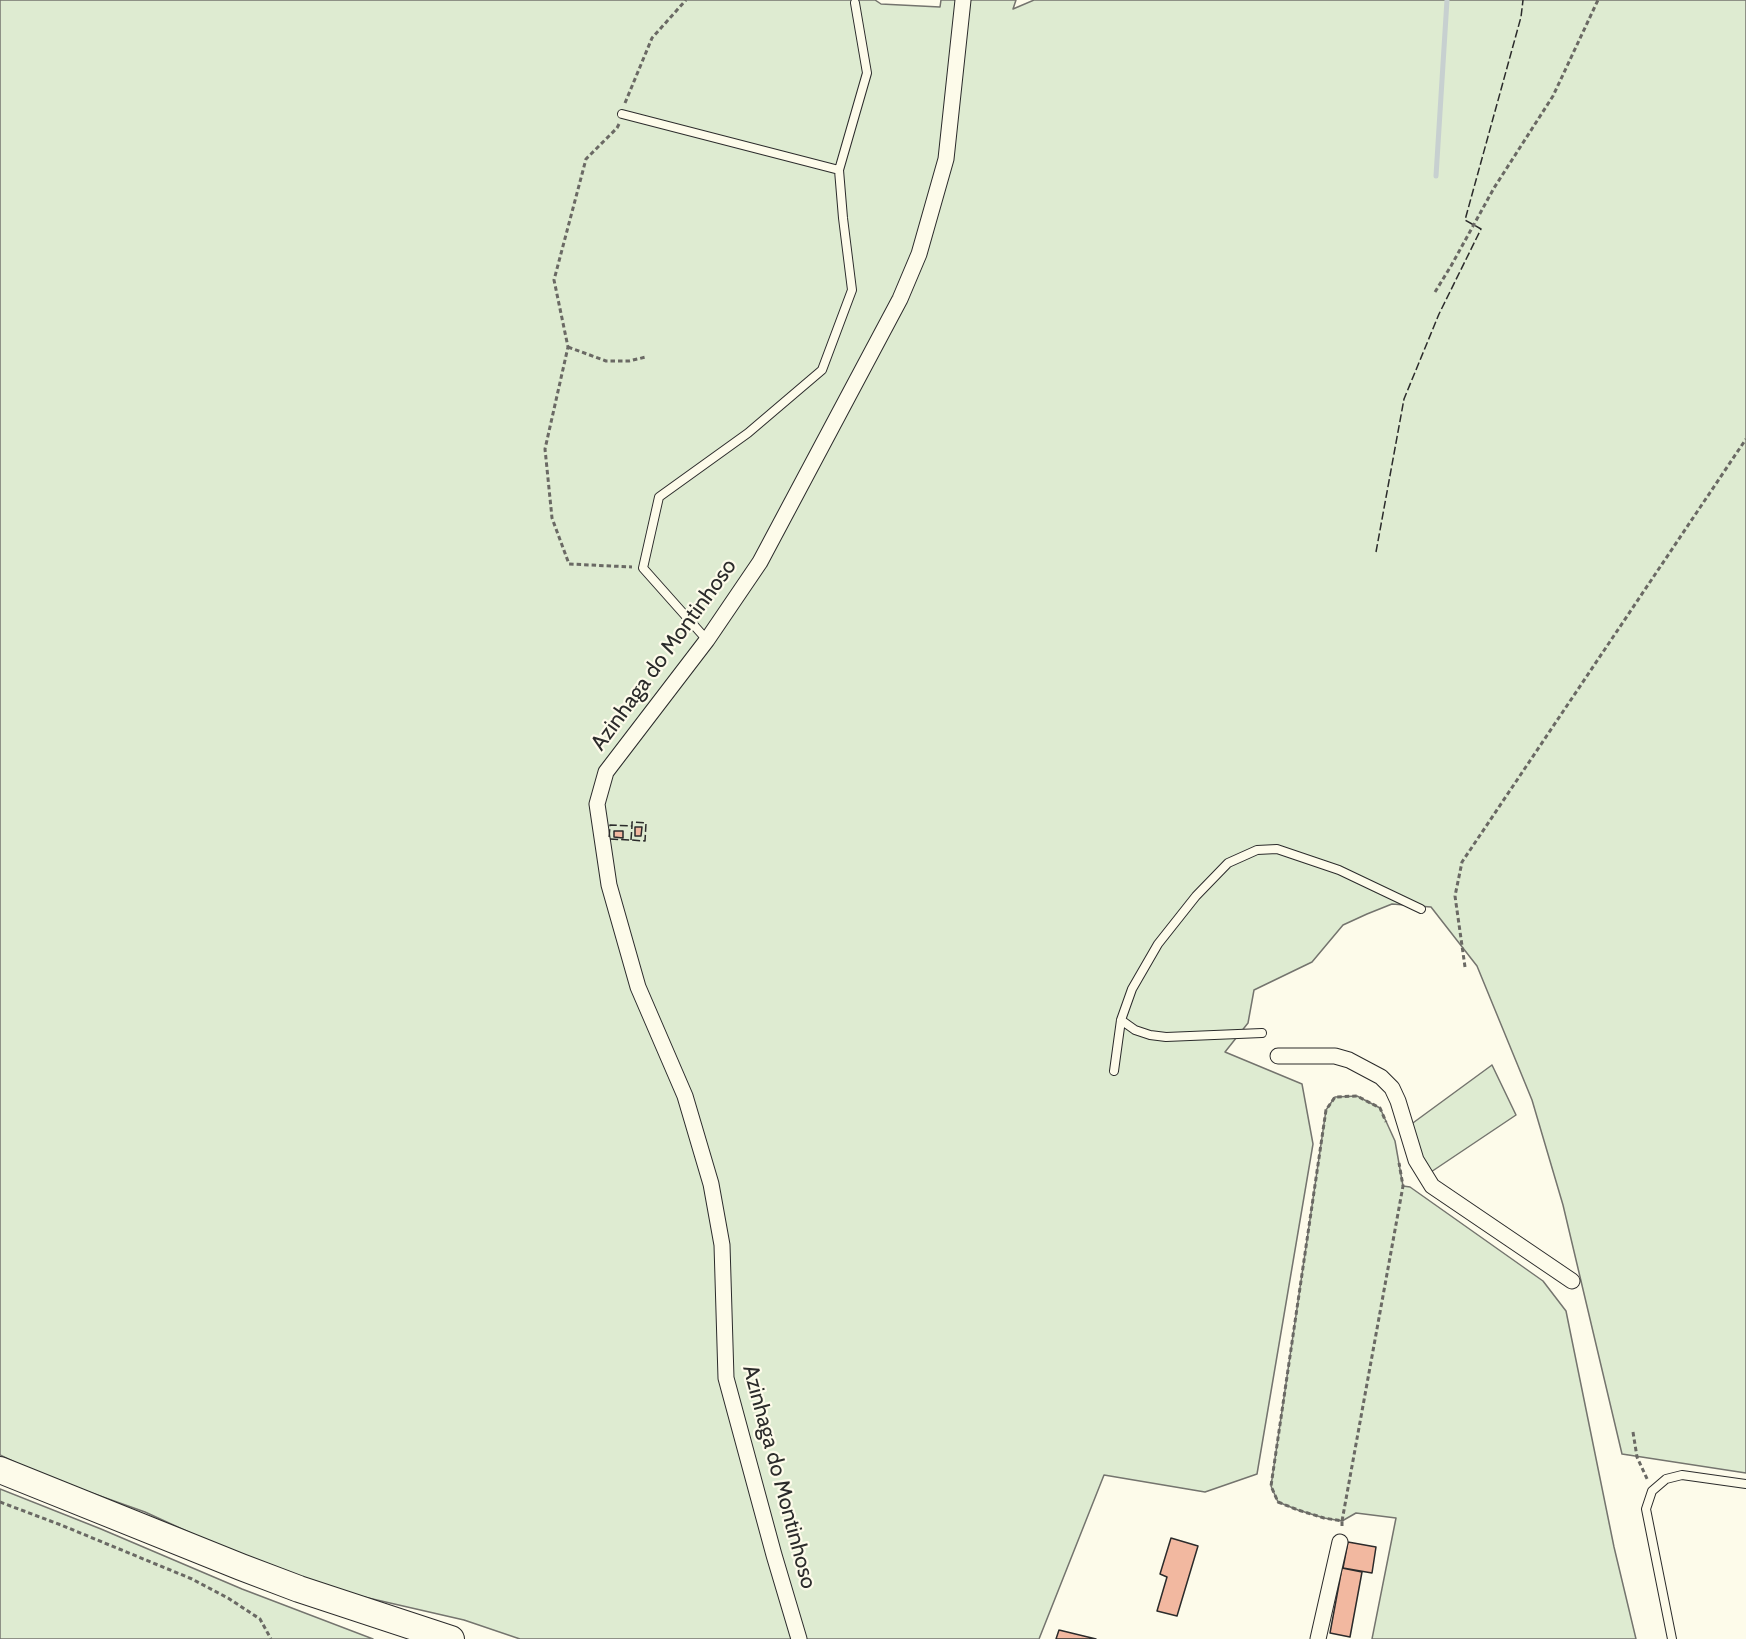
<!DOCTYPE html>
<style>
body{margin:0}
canvas{display:block;background:#fdfbea}
</style>
<canvas width="1746" height="1639"></canvas>
<script>
const g = document.querySelector('canvas').getContext('2d');
g.lineJoin = 'round';
function fillPath(path, color) {
  g.fillStyle = color;
  g.fill(path, 'evenodd');
}
function shape(rows) {
  const path = new Path2D();
  for (const r of rows) {
    path.moveTo(r[0], r[1]);
    for (let i = 2; i < r.length; i += 2) path.lineTo(r[i], r[i + 1]);
  }
  return path;
}
function trace(path, color, width, dash) {
  g.strokeStyle = color;
  g.lineWidth = width;
  g.lineCap = dash ? 'butt' : 'round';
  g.setLineDash(dash || []);
  g.stroke(path);
}
function label(font, color, halo, rows, align = 'center') {
  g.font = font + ' Cabin,sans-serif';
  g.lineWidth = 4.5;
  g.setLineDash([]);
  g.textBaseline = 'middle';
  g.strokeStyle = halo;
  g.fillStyle = color;
  for (const [text, x, y, turn = 0] of rows) {
    g.save();
    g.translate(x, y);
    g.rotate((+turn || 0) * Math.PI / 180);
    g.textAlign = isNaN(turn) ? turn : align;
    if (halo) g.strokeText(text, 0, 0);
    g.fillText(text, 0, 0);
    g.restore();
  }
}
const green = shape([
 [0,0,875,0,881,4,940,7,941,0,1016,0,1013,9,1034,0,1746,0,1746,1473,1622,1454,1563,1205,1532,1100,1477,966,1431,907,1392,904,1367,914,1343,925,1312,962,1254,990,1248,1023,1225,1052,1302,1084,1313,1144,1257,1474,1205,1492,1104,1475,1039,1639,520,1639,464,1620,316,1586,243,1557,145,1512,41,1475,0,1455,0,0],
 [1492,1065,1516,1115,1425,1176,1406,1128,1492,1065],
 [1357,1096,1380,1108,1395,1141,1403,1186,1410,1187,1543,1281,1566,1311,1614,1547,1636,1639,1372,1639,1396,1518,1356,1513,1342,1521,1324,1518,1298,1510,1278,1502,1271,1486,1326,1110,1335,1097,1357,1096],
 [0,1489,101,1529,242,1589,373,1639,0,1639,0,1489]
]);
const stream = shape([
 [1436,176,1447,0]
]);
const building = shape([
 [635,827,642,827,641,836,635,836,635,827],
 [614,831,623,831,623,838,614,837,614,831],
 [1171,1538,1198,1546,1177,1616,1157,1611,1167,1577,1160,1574,1171,1538],
 [1348,1542,1376,1547,1372,1573,1343,1568,1348,1542],
 [1342,1568,1362,1572,1350,1637,1330,1633,1342,1568],
 [1059,1630,1096,1639,1056,1639,1059,1630]
]);
const path = shape([
 [625,103,652,38,686,0],
 [619,124,617,128,586,159,554,280,568,347,545,449,552,518,569,564,632,567],
 [1435,292,1451,266,1494,188,1553,96,1598,0],
 [568,347,606,361,629,361,646,357],
 [1465,967,1455,896,1462,862,1746,439],
 [1633,1432,1637,1457,1648,1481],
 [0,1502,61,1525,192,1579,228,1598,260,1619,271,1639],
 [1342,1521,1403,1186,1399,1163],
 [1342,1526,1342,1521,1324,1518,1298,1510,1278,1502,1271,1486,1326,1110,1335,1097,1357,1096,1380,1108,1386,1122]
]);
const lane = shape([
 [622,114,839,170],
 [707,640,643,568,659,497,748,433,822,370,852,290,843,218,839,170,867,73,855,3],
 [1121,1020,1135,1030,1150,1035,1166,1037,1262,1033],
 [1114,1071,1121,1020,1132,989,1158,944,1196,896,1228,863,1257,850,1277,849,1339,870,1421,909],
 [1672,1639,1646,1509,1652,1491,1666,1479,1682,1475,1746,1484]
]);
const street = shape([
 [1278,1056,1335,1056,1349,1060,1381,1077,1392,1088,1398,1101,1416,1160,1432,1186,1572,1281],
 [799,1639,774,1555,726,1378,722,1245,711,1184,685,1096,638,987,609,885,597,804,606,772,707,640,760,562,900,299,919,254,946,159,963,0],
 [1318,1639,1340,1542]
]);
const primary = shape([
 [0,1470,241,1567,299,1589,451,1639]
]);
const fence = shape([
 [1376,552,1404,399,1439,314,1481,229,1465,220,1521,17,1523,0],
 [631,840,632,826,632,822,646,823,645,841,631,840,609,839,610,825,632,826]
]);
const streetNames = [
 ["Azinhaga do Montinhoso",664,655,-54],
 ["Azinhaga do Montinhoso",779,1477,75]
];
fillPath(green, '#deebd1');
trace(green, '#74746e', 1.5);
trace(stream, '#c7d0d0', 5);
fillPath(building, '#f2b8a0');
trace(building, '#2b2b2b', 1.5);
trace(lane, '#2b2b2b', 10);
trace(street, '#2b2b2b', 17);
trace(primary, '#2b2b2b', 28);
trace(path, '#6a6964', 3, [4.5, 3]);
trace(lane, '#fdfbea', 8);
trace(street, '#fdfbea', 15);
trace(primary, '#fdfbea', 26);
trace(fence, '#2b2b2b', 1.5, [8, 3]);
label('22px', '#2b2b2b', '#fdfbea', streetNames);
</script>
